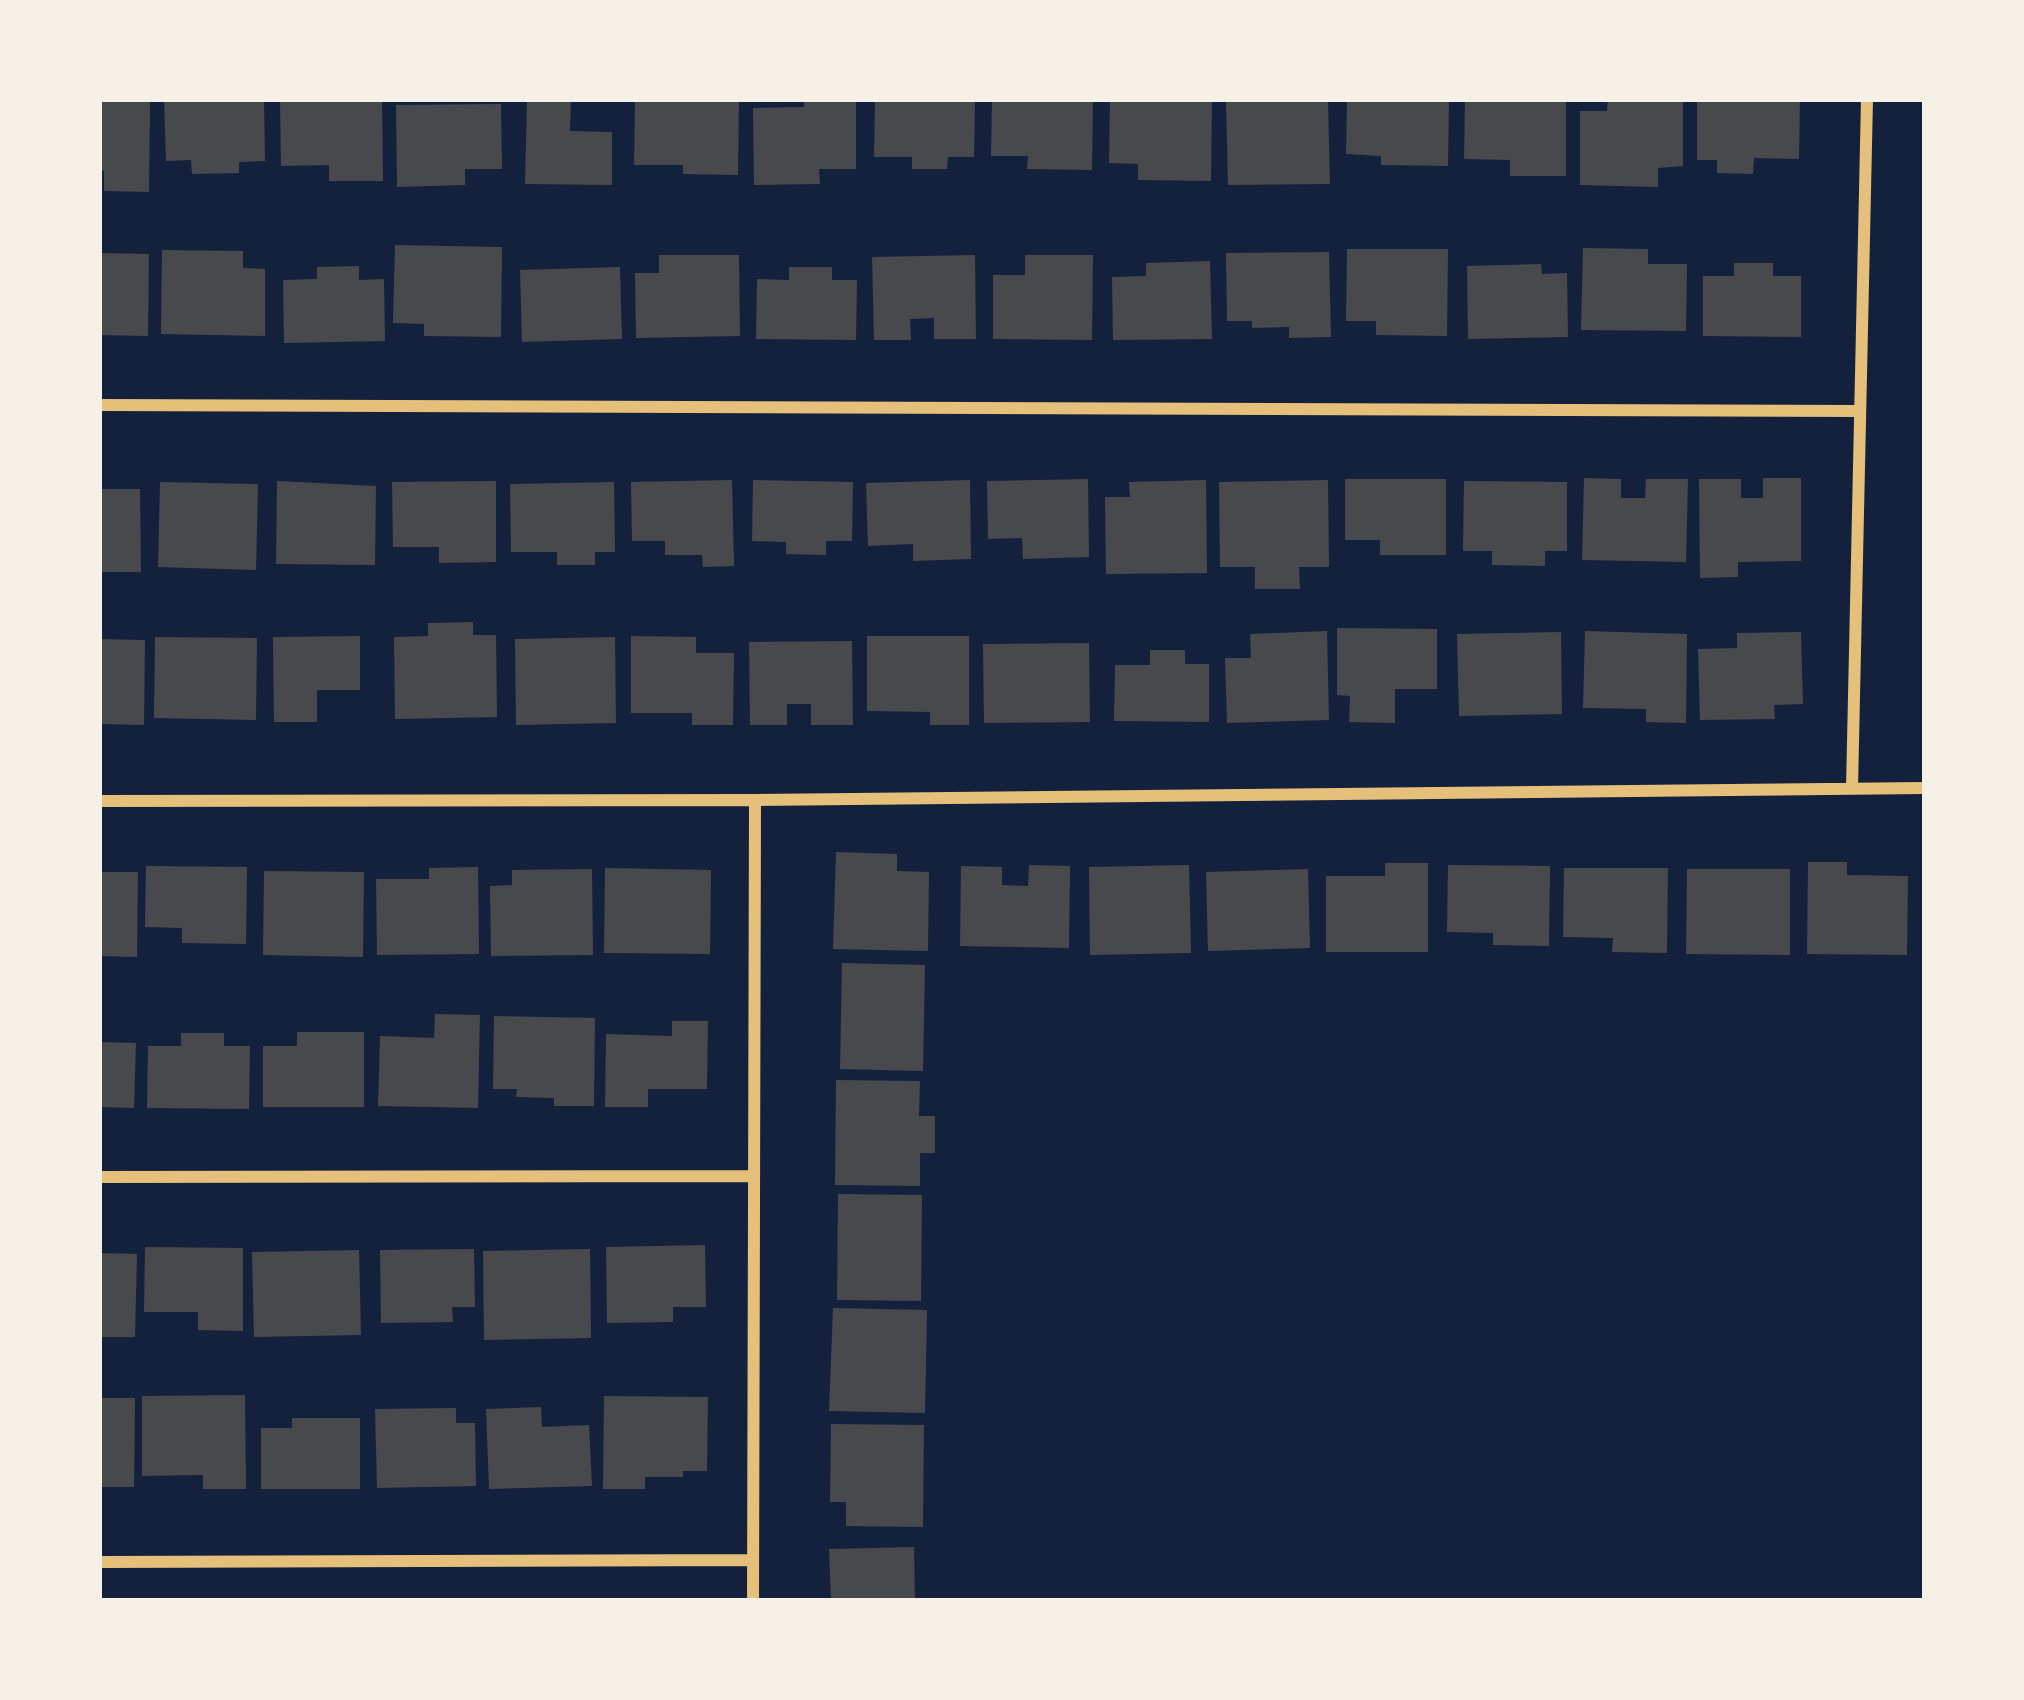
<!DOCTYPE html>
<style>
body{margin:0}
#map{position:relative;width:2024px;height:1700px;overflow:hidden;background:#14213d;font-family:"Exo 2",sans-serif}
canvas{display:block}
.frame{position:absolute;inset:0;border:102px solid #f6f1e7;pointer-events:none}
</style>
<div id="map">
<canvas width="2024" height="1700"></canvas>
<div class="frame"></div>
</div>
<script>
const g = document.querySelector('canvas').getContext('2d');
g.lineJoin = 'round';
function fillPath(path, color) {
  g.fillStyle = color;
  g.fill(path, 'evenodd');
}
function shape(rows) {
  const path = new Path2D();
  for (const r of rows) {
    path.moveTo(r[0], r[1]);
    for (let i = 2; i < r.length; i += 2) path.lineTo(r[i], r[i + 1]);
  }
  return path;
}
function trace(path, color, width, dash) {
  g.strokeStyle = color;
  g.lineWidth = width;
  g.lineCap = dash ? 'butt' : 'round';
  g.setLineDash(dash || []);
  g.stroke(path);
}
const building = shape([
 [164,99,264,99,265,161,239,162,239,173,192,174,191,160,166,161],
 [382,99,383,181,329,181,329,165,281,166,280,100],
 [527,99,571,99,570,131,612,132,612,185,525,184],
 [635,99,739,100,738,175,683,174,683,165,634,165],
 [804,99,856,99,856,169,819,169,820,184,754,185,753,108,804,107],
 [875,99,975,99,974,157,948,157,947,169,912,169,912,157,874,157],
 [992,99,1093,99,1092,170,1027,169,1028,156,991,156],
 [1110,99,1212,99,1211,181,1138,180,1138,164,1109,163],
 [1347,99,1449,99,1448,166,1381,165,1381,156,1346,154],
 [1465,99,1566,99,1566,176,1510,176,1510,160,1464,159],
 [1608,99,1683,99,1683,166,1658,168,1658,187,1580,185,1580,111,1607,111],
 [1697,99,1800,99,1799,159,1754,158,1753,174,1717,173,1717,160,1697,160],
 [99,101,150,102,149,192,104,191,104,171,99,170],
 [1328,101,1330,184,1228,185,1226,102],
 [501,104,502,169,465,169,465,185,397,187,396,105],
 [395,245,502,247,501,337,424,336,424,324,393,323],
 [1583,248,1648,249,1648,264,1687,264,1686,331,1581,330],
 [1347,249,1448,249,1447,336,1376,335,1376,321,1346,321],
 [162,250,243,251,243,268,265,269,265,336,161,334],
 [1329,252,1331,337,1289,338,1289,327,1252,328,1252,321,1227,321,1226,253],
 [99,253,149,254,148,336,99,335],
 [659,255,739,255,740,336,636,338,635,273,659,273],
 [975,255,976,339,934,339,934,318,910,319,911,340,874,340,872,257],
 [1025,255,1093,255,1092,340,993,339,993,275,1025,275],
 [1210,261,1212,339,1113,340,1112,277,1146,276,1146,263],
 [1734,263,1773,263,1773,276,1801,276,1801,337,1703,336,1703,276,1734,276],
 [1541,264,1542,274,1567,273,1568,337,1468,339,1467,266],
 [359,266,359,280,384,279,385,341,284,343,283,280,317,279,317,267],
 [620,267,622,339,522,342,520,270],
 [789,267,832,267,832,280,857,280,856,340,756,339,757,279,789,280],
 [1584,478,1621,479,1621,498,1645,498,1646,479,1688,479,1686,562,1582,560],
 [1763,478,1801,478,1801,561,1738,562,1738,577,1700,578,1699,479,1741,479,1741,498,1763,498],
 [1088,479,1089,557,1023,559,1022,538,988,539,987,481],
 [1345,479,1446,479,1446,555,1380,555,1380,540,1345,540],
 [732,480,734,566,703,567,702,555,665,555,665,541,632,541,631,482],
 [753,480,853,482,852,541,826,541,826,555,786,554,786,542,752,541],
 [970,480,971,559,913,561,913,544,868,546,866,483],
 [1206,480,1207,573,1106,574,1105,497,1130,497,1129,482],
 [1328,480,1329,567,1299,567,1300,589,1255,589,1255,567,1220,567,1219,482],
 [277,481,376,486,375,565,276,564],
 [496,481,496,562,439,563,439,547,393,547,392,482],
 [1464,481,1567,482,1567,551,1545,551,1545,566,1492,565,1492,551,1463,551],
 [160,482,258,484,256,570,158,567],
 [614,482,615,552,595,552,595,565,557,565,557,552,511,552,510,484],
 [99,489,140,489,141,572,99,572],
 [473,622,473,635,496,635,497,717,395,719,394,637,428,636,428,623],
 [1337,628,1437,629,1437,689,1395,689,1395,723,1349,722,1350,696,1337,695],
 [1327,631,1329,720,1227,723,1225,658,1251,658,1250,634],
 [1585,631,1687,634,1686,723,1646,722,1646,709,1583,708],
 [1561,632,1562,714,1459,716,1457,634],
 [1801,632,1803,704,1774,705,1775,719,1700,720,1698,649,1737,648,1737,633],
 [360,636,360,690,317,690,317,722,274,722,273,637],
 [631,636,696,637,696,653,734,653,733,725,692,725,692,713,631,713],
 [867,636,969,636,969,725,930,725,930,712,867,711],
 [155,637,257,638,256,720,154,718],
 [615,637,616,723,516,725,515,639],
 [99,639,145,640,144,725,99,724],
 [852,641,853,725,811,725,811,704,787,704,787,725,750,725,749,642],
 [1089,643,1090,722,984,723,983,644],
 [1150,650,1185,650,1185,664,1209,664,1209,722,1114,721,1115,665,1150,665],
 [836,852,897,854,897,871,929,872,928,951,833,949],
 [1808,862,1847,862,1847,875,1908,876,1907,955,1807,954],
 [1385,863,1428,863,1428,952,1326,952,1326,876,1385,876],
 [1029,865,1070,866,1069,948,960,946,961,866,1002,867,1002,885,1028,886],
 [1189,865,1191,953,1090,955,1089,867],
 [1448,865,1550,866,1549,946,1493,945,1493,933,1447,932],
 [146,866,247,867,246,944,182,943,182,928,145,927],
 [478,867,479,954,377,955,376,879,429,879,429,868],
 [605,868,711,870,710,954,604,953],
 [1564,868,1668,868,1667,953,1612,952,1613,938,1563,937],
 [592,869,593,955,491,956,490,886,512,885,512,870],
 [1308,869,1310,948,1208,951,1206,872],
 [1687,869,1790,869,1790,955,1686,954],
 [264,871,364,872,363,957,263,955],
 [99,872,138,872,137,957,99,956],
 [842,963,925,965,923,1071,840,1069],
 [435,1014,480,1015,478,1108,378,1106,380,1036,434,1038],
 [494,1016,595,1018,594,1106,554,1106,554,1098,516,1097,517,1089,493,1089],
 [672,1021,708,1021,707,1089,648,1089,648,1107,605,1107,606,1034,672,1036],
 [297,1032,364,1032,364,1107,263,1107,263,1046,297,1046],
 [181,1033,224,1033,224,1046,250,1046,249,1109,147,1108,148,1046,181,1046],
 [99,1042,136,1043,134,1108,99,1107],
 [836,1080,920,1081,919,1116,935,1116,935,1153,920,1153,920,1186,835,1185],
 [838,1194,922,1195,921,1301,837,1300],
 [705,1245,706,1307,673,1307,673,1322,607,1323,606,1247],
 [145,1247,243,1248,243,1331,198,1330,198,1312,144,1312],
 [474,1249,475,1307,452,1307,453,1322,381,1323,380,1250],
 [590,1249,591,1338,484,1340,483,1251],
 [359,1250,361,1335,254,1337,252,1252],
 [99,1253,137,1254,135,1337,99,1337],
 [833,1308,927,1310,925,1413,829,1411],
 [245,1395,246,1489,203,1489,203,1475,142,1476,142,1396],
 [604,1396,708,1397,707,1471,683,1471,683,1477,645,1477,645,1489,603,1489],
 [99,1398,135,1398,134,1487,99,1487],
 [541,1407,542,1427,589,1425,592,1486,489,1489,486,1409],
 [456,1408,456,1423,475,1423,476,1486,377,1488,375,1409],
 [292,1418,360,1418,360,1489,261,1489,261,1428,292,1428],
 [831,1424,924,1425,923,1527,846,1526,846,1502,830,1502],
 [914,1547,915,1601,831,1601,829,1549]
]);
const minor = shape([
 [99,405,1860,411],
 [1852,788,1867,99],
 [99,801,755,800,1925,788],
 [99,1177,754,1176],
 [99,1562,753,1560],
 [753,1601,755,800]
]);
fillPath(building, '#48494c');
trace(minor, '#e5c07b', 12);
</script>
